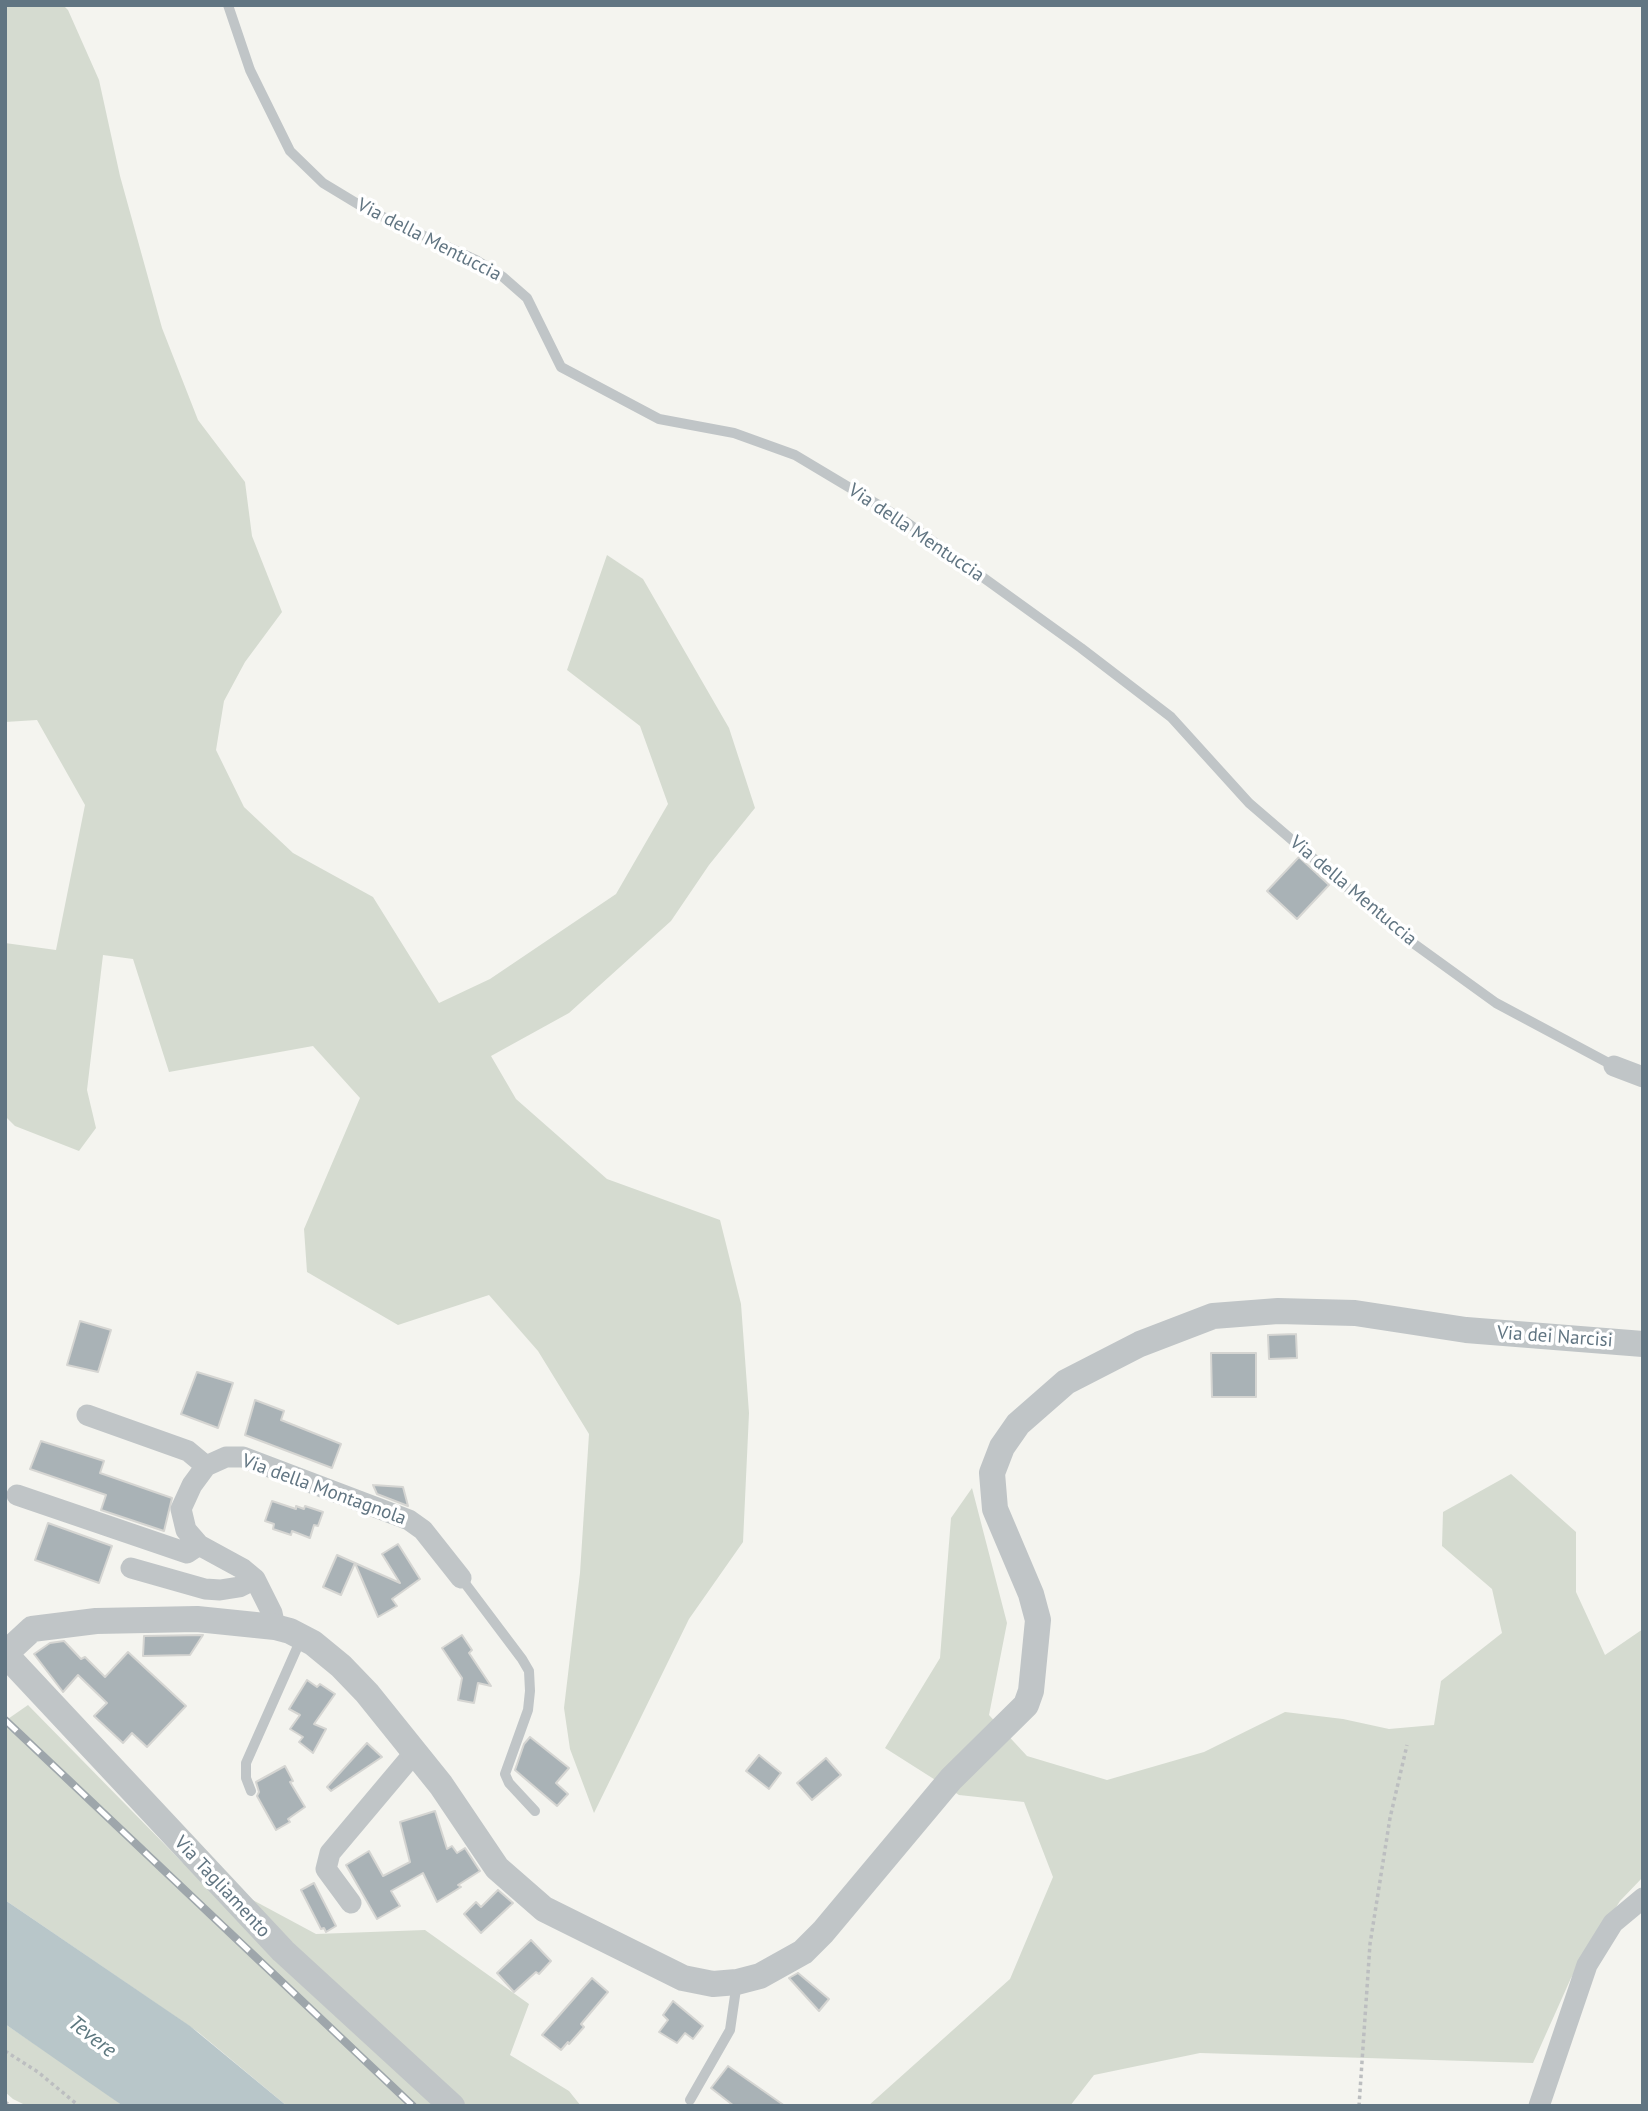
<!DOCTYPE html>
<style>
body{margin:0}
#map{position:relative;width:1648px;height:2111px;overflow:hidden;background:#f4f4ef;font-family:"PT Sans",sans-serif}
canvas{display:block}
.frame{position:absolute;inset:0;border:7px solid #617582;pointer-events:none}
</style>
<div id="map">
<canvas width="1648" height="2111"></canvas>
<div class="frame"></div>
</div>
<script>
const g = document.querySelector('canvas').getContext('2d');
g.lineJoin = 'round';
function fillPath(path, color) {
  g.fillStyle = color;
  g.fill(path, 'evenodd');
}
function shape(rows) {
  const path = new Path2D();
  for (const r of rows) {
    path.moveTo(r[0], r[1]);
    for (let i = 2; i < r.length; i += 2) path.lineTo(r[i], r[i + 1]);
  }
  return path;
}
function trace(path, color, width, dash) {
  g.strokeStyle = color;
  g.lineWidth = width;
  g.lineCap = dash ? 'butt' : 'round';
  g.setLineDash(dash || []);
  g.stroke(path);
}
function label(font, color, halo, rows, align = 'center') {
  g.font = font + ' "PT Sans",sans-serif';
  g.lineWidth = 7;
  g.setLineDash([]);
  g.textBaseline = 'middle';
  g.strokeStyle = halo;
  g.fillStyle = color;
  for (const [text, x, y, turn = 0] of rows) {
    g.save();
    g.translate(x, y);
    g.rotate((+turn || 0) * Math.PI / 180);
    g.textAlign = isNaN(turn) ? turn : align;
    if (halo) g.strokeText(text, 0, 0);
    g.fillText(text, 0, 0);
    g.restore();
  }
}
const green = shape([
 [5,5,63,5,68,10,99,80,120,176,162,328,198,420,245,482,252,536,282,612,245,662,224,701,216,750,244,807,293,853,373,897,439,1003,490,979,616,894,668,804,640,726,567,670,607,555,643,579,729,728,755,808,709,865,671,921,569,1013,491,1056,516,1099,607,1179,720,1220,741,1304,749,1413,743,1542,689,1619,594,1813,570,1749,564,1708,580,1573,589,1434,538,1351,489,1295,398,1325,307,1272,304,1229,360,1098,313,1046,169,1072,133,959,103,955,87,1090,96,1128,79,1151,15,1126,5,1116,5,943,56,950,85,805,37,720,5,722],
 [1511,1474,1576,1532,1576,1592,1605,1655,1643,1629,1643,1877,1620,1901,1571,1978,1533,2063,1200,2053,1094,2075,1070,2106,868,2106,1010,1979,1053,1877,1024,1802,959,1795,885,1748,940,1658,951,1518,972,1488,1007,1623,989,1715,1027,1756,1107,1780,1204,1752,1285,1712,1343,1719,1389,1729,1434,1725,1441,1681,1502,1633,1492,1589,1442,1546,1443,1512],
 [28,1705,182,1862,316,1934,425,1930,529,2004,510,2055,569,2091,581,2106,287,2106,198,2032,5,1900,5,1721],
 [5,2024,91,2082,123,2106,27,2106,13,2099,5,2092]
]);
const water = shape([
 [5,1900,190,2026,287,2106,123,2106,5,2024]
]);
const building = shape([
 [1299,857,1329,885,1297,919,1267,891,1299,857],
 [80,1321,111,1330,98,1372,67,1365,80,1321],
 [1296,1334,1297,1358,1269,1359,1268,1335,1296,1334],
 [1211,1353,1256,1353,1256,1397,1212,1397,1211,1353],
 [197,1372,233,1383,218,1428,181,1414,197,1372],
 [255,1400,284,1411,281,1420,341,1444,332,1468,245,1435,255,1400],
 [41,1441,104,1461,100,1473,172,1498,164,1531,101,1510,106,1495,30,1469,41,1441],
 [373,1485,403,1487,408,1506,377,1494,373,1485],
 [272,1501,296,1509,296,1506,304,1509,305,1506,323,1512,318,1526,314,1525,310,1538,292,1531,291,1535,273,1529,274,1524,265,1521,272,1501],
 [48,1523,112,1546,99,1583,35,1560,48,1523],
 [398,1544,420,1579,392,1599,397,1606,378,1617,355,1563,341,1595,323,1587,337,1555,400,1583,382,1554,398,1544],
 [203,1635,190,1655,143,1656,144,1636,203,1635],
 [462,1635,472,1650,469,1653,491,1686,478,1683,474,1703,458,1700,462,1678,442,1648,462,1635],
 [64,1641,81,1659,85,1657,105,1677,128,1652,186,1706,147,1747,132,1733,123,1743,94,1716,107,1703,78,1675,63,1692,34,1654,50,1643,64,1641],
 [307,1680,317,1687,320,1684,335,1694,314,1724,326,1729,313,1753,299,1742,303,1737,290,1729,300,1715,289,1709,307,1680],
 [530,1737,569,1768,556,1783,568,1794,557,1806,515,1770,524,1744,530,1737],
 [367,1743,382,1757,331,1791,327,1787,367,1743],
 [759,1755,781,1773,769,1789,746,1771,759,1755],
 [826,1758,841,1775,812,1800,797,1783,826,1758],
 [285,1766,293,1781,290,1782,305,1807,288,1819,290,1822,276,1830,257,1796,259,1792,256,1782,285,1766],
 [435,1811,447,1849,452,1846,457,1853,465,1848,480,1871,458,1885,461,1887,437,1902,423,1873,391,1891,400,1906,377,1919,346,1865,369,1851,383,1876,410,1862,400,1822,435,1811],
 [314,1883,336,1926,326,1932,324,1928,321,1929,301,1890,314,1883],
 [498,1890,513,1903,481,1933,464,1914,476,1902,481,1907,498,1890],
 [531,1940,551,1961,539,1974,536,1972,514,1992,497,1973,531,1940],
 [798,1973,829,1999,819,2011,789,1978,798,1973],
 [592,1978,608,1992,581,2024,584,2027,569,2044,568,2042,561,2050,542,2035,592,1978],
 [673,2001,703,2026,693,2039,685,2033,677,2043,659,2032,668,2020,663,2015,673,2001],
 [728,2066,745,2078,785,2106,734,2106,711,2088,728,2066]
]);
const path = shape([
 [5,2051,38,2072,79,2106],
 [5,2102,11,2106],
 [1359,2106,1370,1944,1390,1818,1407,1745]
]);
const service = shape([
 [228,5,250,70,290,151,323,183,366,209,476,260,503,277,527,298,561,367,659,419,734,433,795,455,902,519,1081,648,1171,717,1249,803,1406,938,1496,1003,1614,1066],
 [461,1578,522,1659,529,1671,530,1691,528,1710,505,1774,509,1783,535,1811],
 [251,1791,246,1778,246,1763,301,1639],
 [690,2100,730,2030,737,1982]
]);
const minor = shape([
 [1614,1066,1643,1077],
 [87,1415,188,1451,206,1466],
 [17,1495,187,1553,199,1545],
 [131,1568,205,1589,220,1590,239,1587,255,1579],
 [275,1627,272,1613,255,1579,243,1569,199,1545,186,1530,181,1509,192,1485,206,1466,226,1457,243,1457,409,1520,423,1530,461,1578],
 [351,1903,326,1869,330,1853,415,1752],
 [1539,2106,1587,1965,1613,1923,1643,1898]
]);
const tertiary = shape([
 [5,1654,32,1629,96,1621,197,1619,275,1627,290,1631,313,1643,341,1666,367,1693,441,1785,497,1868,544,1909,683,1978,713,1984,737,1982,760,1976,803,1952,823,1932,951,1779,1026,1705,1031,1691,1038,1620,1031,1594,995,1509,992,1473,1002,1447,1018,1424,1066,1382,1140,1344,1213,1316,1278,1311,1355,1313,1466,1330,1643,1344],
 [5,1654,283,1951,452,2106]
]);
const rail = shape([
 [5,1720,413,2106]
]);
const streetNames = [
 ["Via della Mentuccia",429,240,27],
 ["Via della Mentuccia",916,533,34],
 ["Via della Mentuccia",1353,891,40],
 ["Via dei Narcisi",1555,1337,4],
 ["Via della Montagnola",324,1490,20],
 ["Via Tagliamento",222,1887,47]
];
const waterNames = [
 ["Tevere",92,2037,38]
];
fillPath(green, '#d5dbd0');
fillPath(water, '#b8c6c9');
fillPath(building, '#a9b2b6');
trace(building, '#d5d5d2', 2);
trace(path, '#bcbec0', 3.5, [3.5, 3.5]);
trace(service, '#c0c5c7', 10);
trace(minor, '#c0c5c7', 21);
trace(tertiary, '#c0c5c7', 26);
trace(rail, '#9ea6ab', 8);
trace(rail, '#fff', 5, [16]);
label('19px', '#617582', '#fff', streetNames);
label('italic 21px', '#5d787f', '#fff', waterNames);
</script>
